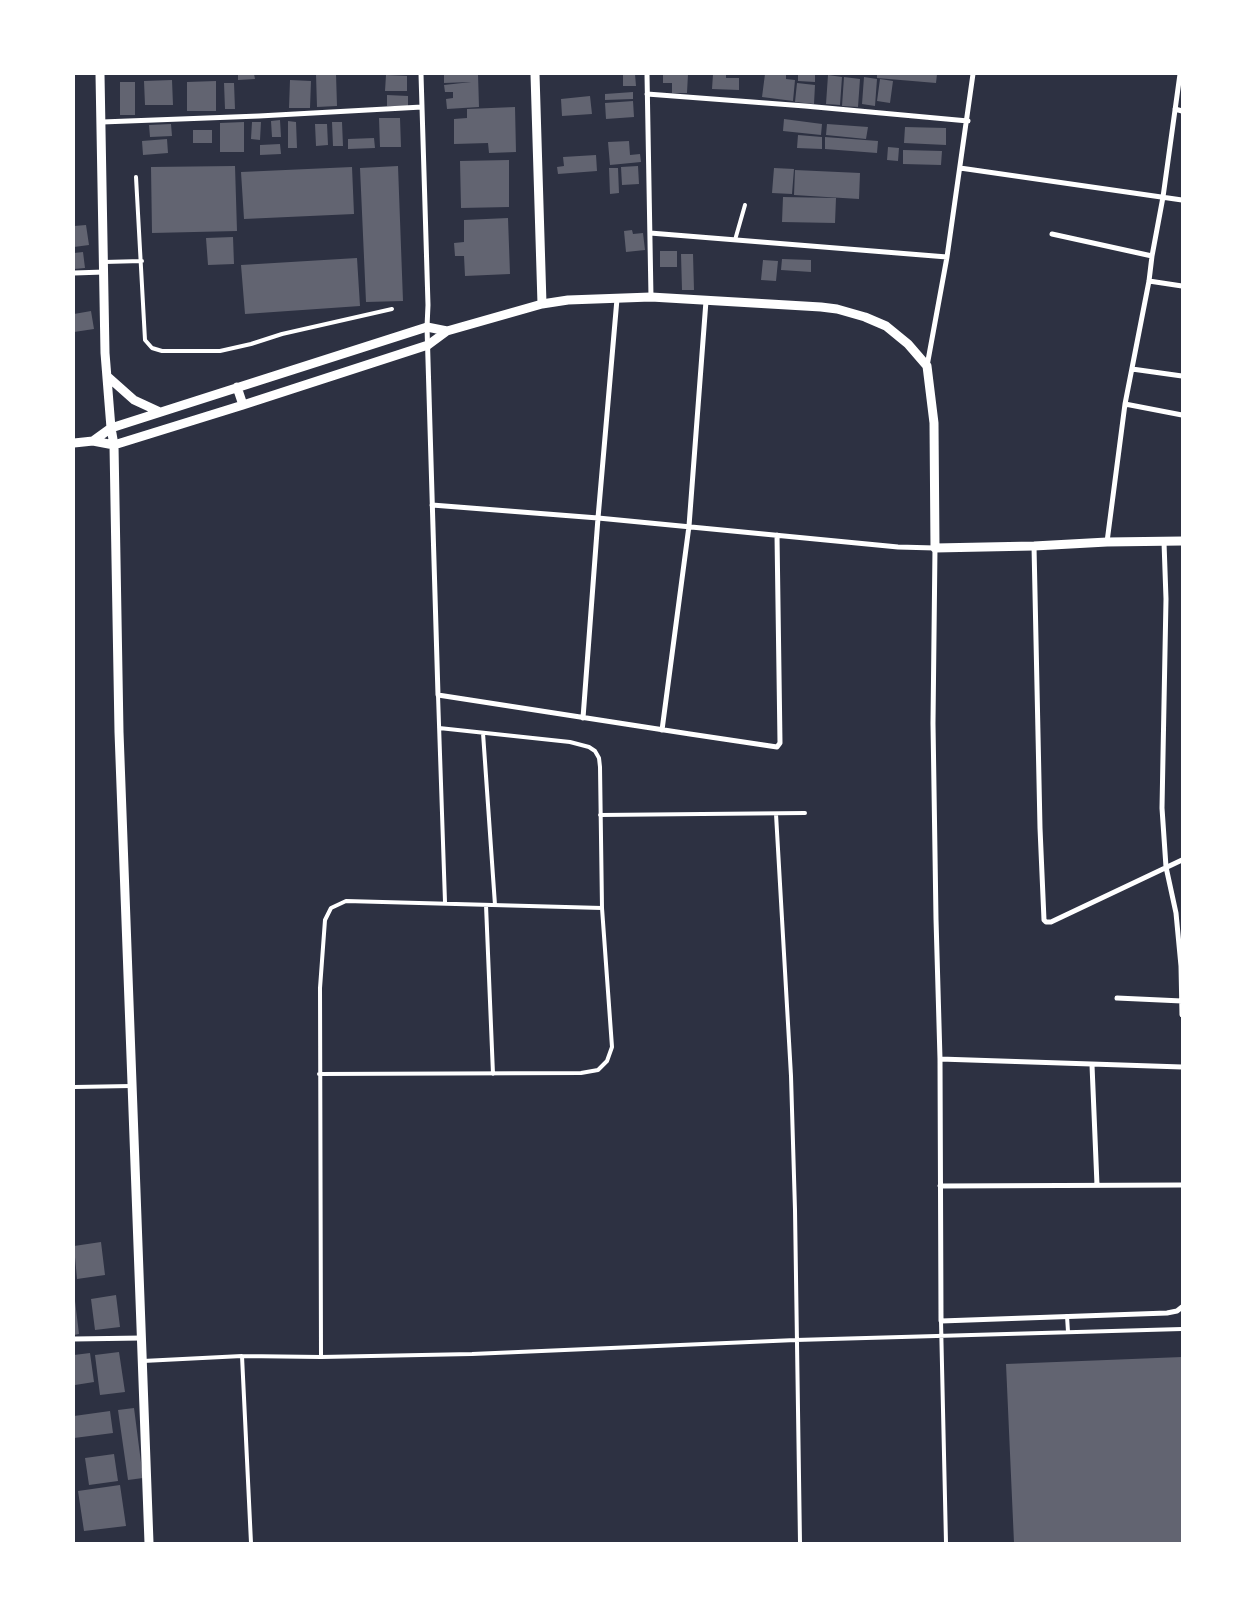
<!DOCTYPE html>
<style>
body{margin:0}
#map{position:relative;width:1256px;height:1617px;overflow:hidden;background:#2d3142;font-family:"DejaVu Sans",sans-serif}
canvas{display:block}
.frame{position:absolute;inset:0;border:75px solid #fff;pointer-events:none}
</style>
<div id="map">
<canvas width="1256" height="1617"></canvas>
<div class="frame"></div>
</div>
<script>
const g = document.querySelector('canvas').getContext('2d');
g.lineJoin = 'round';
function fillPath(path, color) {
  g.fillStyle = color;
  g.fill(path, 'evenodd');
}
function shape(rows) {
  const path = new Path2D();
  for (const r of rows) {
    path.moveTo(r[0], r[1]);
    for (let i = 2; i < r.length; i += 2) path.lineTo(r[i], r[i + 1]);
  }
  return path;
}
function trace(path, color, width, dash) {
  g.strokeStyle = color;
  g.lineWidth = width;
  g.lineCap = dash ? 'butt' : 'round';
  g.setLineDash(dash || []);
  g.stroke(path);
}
const building = shape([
 [238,74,254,74,255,79,238,80],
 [316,74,336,74,337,106,317,107],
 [444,74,478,74,479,107,447,109,446,99,453,98,453,92,445,92,444,85,471,82,444,83],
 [623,74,635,74,636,86,623,86],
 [663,74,688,74,687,93,672,93,672,83,663,83],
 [713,74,726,74,726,78,739,78,739,90,712,89],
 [765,74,786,75,786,79,795,80,793,101,762,97],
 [798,74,815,74,815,82,798,81],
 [877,74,937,74,936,83,877,78],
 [386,75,407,76,407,91,385,91],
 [828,75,842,77,840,105,826,104],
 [844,77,860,79,858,107,842,106],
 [864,77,877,79,875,106,862,104],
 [880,79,893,81,890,103,877,101],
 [172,80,173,105,145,105,144,81],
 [290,80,311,81,310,108,289,108],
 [216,81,216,111,187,111,187,82],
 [120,82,135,82,135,115,120,115],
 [224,83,234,83,235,109,225,109],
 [797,83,815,85,814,104,795,102],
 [633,92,633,99,605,100,605,94],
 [387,95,408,96,408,106,387,106],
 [590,96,592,114,562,116,561,99],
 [633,101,634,117,606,119,605,103],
 [515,107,516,152,489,153,488,143,454,144,454,119,467,118,467,109],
 [379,118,400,118,401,147,380,147],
 [784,119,822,124,821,135,783,131],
 [280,120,281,137,272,137,271,121],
 [288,121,296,122,297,148,288,148],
 [244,122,244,152,220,152,220,123],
 [252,122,261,122,260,140,251,139],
 [332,122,342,122,343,146,333,146],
 [171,124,172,136,150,137,149,125],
 [315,124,327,124,328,145,316,146],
 [827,124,868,127,866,139,826,135],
 [905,127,946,128,946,145,904,143],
 [193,130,212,130,212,143,193,143],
 [798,135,822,137,822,149,797,148],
 [825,137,878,141,877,153,825,149],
 [374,138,375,148,348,149,348,139],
 [167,139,168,153,143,155,142,141],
 [629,141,630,155,640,154,641,162,610,165,608,142],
 [280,144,281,154,260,155,260,145],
 [888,147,899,148,898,161,887,160],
 [903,150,942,151,941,165,903,164],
 [596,155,597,171,558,174,557,167,564,166,563,157],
 [509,160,509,207,461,208,460,161],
 [235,166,237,231,152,233,151,167],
 [398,166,403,301,366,302,360,168],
 [638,166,639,184,622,185,621,167],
 [352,167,354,214,244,219,241,172],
 [609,168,618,168,619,193,610,194],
 [774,168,794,169,792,194,772,193],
 [795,170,860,173,859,199,794,195],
 [783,197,836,198,835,223,782,222],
 [508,218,510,274,465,276,464,256,455,256,454,243,464,242,464,220],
 [86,225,89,245,74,247,74,226],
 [632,230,633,234,643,233,645,250,626,252,624,231],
 [233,237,234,264,208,265,206,238],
 [660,251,677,251,677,267,660,267],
 [83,252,85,268,74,269,74,253],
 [681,254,693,254,694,290,682,290],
 [357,258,360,306,245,314,241,265],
 [782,259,811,260,811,272,781,270],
 [763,260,778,261,776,281,761,280],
 [91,311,94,329,74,332,74,314],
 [101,1242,105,1275,77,1279,74,1246],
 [116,1295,120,1327,95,1330,91,1299],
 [74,1301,75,1301,79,1334,74,1335],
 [119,1352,125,1392,100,1395,95,1355],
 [90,1353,94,1382,75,1385,74,1355],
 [1182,1357,1182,1543,1014,1543,1006,1364],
 [134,1408,143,1478,128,1480,118,1410],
 [110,1411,113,1433,74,1438,74,1416],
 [114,1454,118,1481,89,1485,85,1458],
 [120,1485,126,1526,84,1531,78,1491]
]);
const service = shape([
 [136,177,145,340,152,348,162,351,220,351,251,344,282,334,392,309],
 [735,240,745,205],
 [104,262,142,261],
 [438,695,445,902],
 [483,733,495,905],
 [776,814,791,1076,795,1210,800,1543],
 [600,815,805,813],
 [486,905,493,1074],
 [319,1074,581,1073,598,1070,607,1061,612,1047,602,908,600,767,599,758,595,751,589,747,570,742,439,728],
 [74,1087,131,1086],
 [1067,1316,1068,1332],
 [941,1321,946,1543],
 [242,1356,251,1543],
 [321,1357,320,988,325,920,331,908,346,901,602,908],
 [143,1361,242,1356,321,1357,472,1354,796,1340,1182,1329]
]);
const minor = shape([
 [421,74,428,305,427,327,438,695,690,734,777,747,780,743,777,535],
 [647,74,651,297],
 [647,94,805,106,968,121],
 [1175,109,1182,111],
 [102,122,259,116,422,107],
 [960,168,1182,200],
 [650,233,947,257],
 [1052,234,1152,256],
 [74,273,104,272],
 [1149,281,1182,286],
 [927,366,947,257,973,74],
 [1132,369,1182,376],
 [1125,404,1182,415],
 [432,505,598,518,898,547,935,548,933,723,936,919,940,1059,941,1321,1167,1313,1177,1311,1182,1307],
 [1107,542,1125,404,1149,281,1152,256,1163,197,1180,74],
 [1164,542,1166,599,1162,808,1166,867,1176,913,1181,966,1182,1015],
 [1034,546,1040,828,1044,920,1046,922,1051,922,1182,860],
 [583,718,598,518,617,299],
 [662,730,689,526,706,301],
 [1117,998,1182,1001],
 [940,1059,1182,1067],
 [1092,1065,1097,1185],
 [940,1186,1182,1185],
 [74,1339,142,1338]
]);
const tertiary = shape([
 [100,74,105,353,111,428,114,445,119,732,149,1543],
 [535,74,542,304],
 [107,376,134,400,160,412],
 [237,387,243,405],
 [93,441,111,428,427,327,447,331],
 [74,443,93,441,114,445,243,405,428,345,447,331,542,304,568,300,651,297,821,307,837,309,865,317,886,326,908,344,927,366,934,423,935,548,1034,546,1107,542,1182,541]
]);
fillPath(building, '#626471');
trace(service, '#fff', 4);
trace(minor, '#fff', 5);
trace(tertiary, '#fff', 9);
</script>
